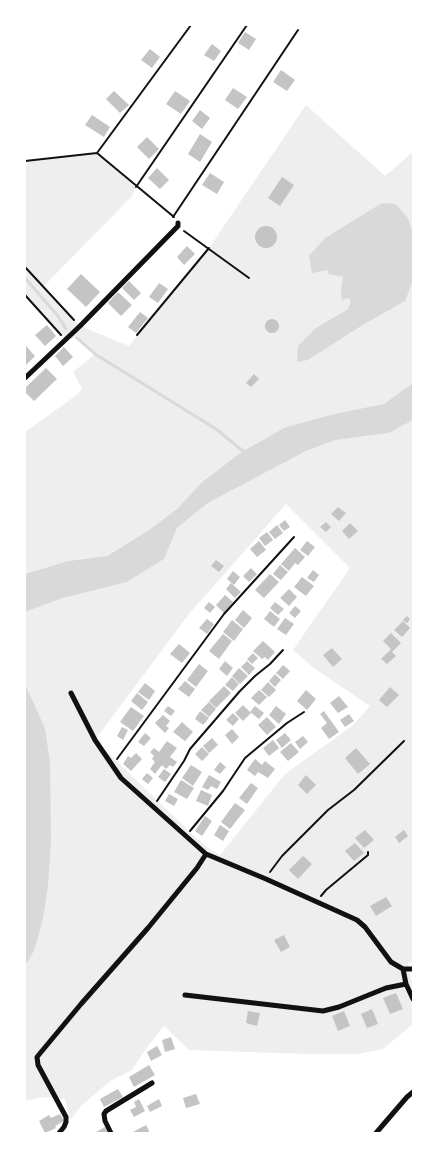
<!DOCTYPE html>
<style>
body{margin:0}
#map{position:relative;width:438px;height:1158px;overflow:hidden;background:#fff;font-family:"Asap Condensed",sans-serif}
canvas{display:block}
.frame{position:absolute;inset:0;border:26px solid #fff;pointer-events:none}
</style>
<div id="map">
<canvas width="438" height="1158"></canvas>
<div class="frame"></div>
</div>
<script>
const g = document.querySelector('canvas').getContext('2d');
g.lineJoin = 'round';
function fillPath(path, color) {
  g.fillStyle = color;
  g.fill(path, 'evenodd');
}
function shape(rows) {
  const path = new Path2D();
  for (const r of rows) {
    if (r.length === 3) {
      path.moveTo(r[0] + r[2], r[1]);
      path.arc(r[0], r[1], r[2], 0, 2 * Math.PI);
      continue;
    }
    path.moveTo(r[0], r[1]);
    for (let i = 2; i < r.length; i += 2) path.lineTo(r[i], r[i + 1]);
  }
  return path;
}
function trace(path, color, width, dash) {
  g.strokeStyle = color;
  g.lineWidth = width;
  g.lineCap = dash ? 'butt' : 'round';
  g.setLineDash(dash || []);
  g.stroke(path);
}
const green = shape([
 [306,105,385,176,413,152,413,383,384,405,334,414,286,427,243,451,202,482,178,508,149,530,107,556,68,561,25,574,25,432,78,394,82,389,73,372,95,354,77,338,65,339,25,295,25,161,97,153,136,187,132,196,43,287,80,326,129,346,209,248],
 [413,420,413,963,408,962,413,989,413,1024,383,1049,359,1054,308,1054,189,1050,164,1026,145,1050,132,1070,110,1081,81,1106,70,1120,65,1099,43,1097,25,1101,25,966,34,951,45,728,25,684,25,612,63,598,127,582,164,559,177,528,208,503,306,451,336,440,389,433],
 [286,504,350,568,293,650,315,669,370,706,352,726,285,774,220,855,208,848,192,834,95,740,189,614]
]);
const water = shape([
 [382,203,395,204,408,218,413,234,413,280,405,301,361,326,308,360,297,362,298,346,316,328,348,309,351,301,348,298,342,300,341,289,343,277,329,274,327,270,312,273,309,256,325,238],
 [413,383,413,420,389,433,336,440,306,451,208,503,177,528,164,559,127,582,63,598,25,612,25,574,68,561,107,556,149,530,178,508,202,482,243,451,286,427,334,414,384,404],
 [25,684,45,728,50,763,51,841,48,885,43,919,34,951,25,966]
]);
const stream = shape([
 [25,278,58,316,66,329],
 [77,338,95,354,216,429,243,451,244,454]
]);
const building = shape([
 [245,32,256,39,249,50,238,43],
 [212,44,221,51,214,61,204,55],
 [150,49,160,57,152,68,141,60],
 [281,70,295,80,287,91,273,82],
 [233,88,247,97,238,109,225,100],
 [114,91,129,105,120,113,106,99],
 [175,91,190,101,181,114,166,104],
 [200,110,210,118,202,129,192,121],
 [92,115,110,127,104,137,85,125],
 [200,134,212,142,200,162,188,154],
 [147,137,159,149,149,159,137,147],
 [157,168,169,180,160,189,148,178],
 [210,173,224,182,217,194,202,185],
 [282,177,294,185,280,206,268,198],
 [266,237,11],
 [187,246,195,254,184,265,177,257],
 [81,274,100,292,86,307,67,289],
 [129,281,141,293,134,300,122,288],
 [159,283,168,289,158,303,149,297],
 [118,292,132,305,121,316,108,303],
 [140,312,148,318,136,333,128,327],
 [272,326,7],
 [47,325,56,336,45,346,35,335],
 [25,345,35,356,25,366],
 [64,347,73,357,63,366,55,356],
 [46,368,57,379,34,401,25,392,25,388],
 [254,374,259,379,251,387,246,383],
 [338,507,346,513,339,521,331,514],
 [285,520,290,527,284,531,279,525],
 [326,522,331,527,326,532,320,527],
 [350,523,358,531,349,539,342,531],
 [277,525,283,533,275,539,269,532],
 [267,532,273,540,265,546,259,538],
 [259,541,266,550,257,557,250,549],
 [307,541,315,547,308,556,300,550],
 [295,548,305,557,298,565,295,563,289,571,281,564],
 [216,560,224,566,219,572,211,566],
 [280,565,288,572,281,580,273,574],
 [251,568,257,574,249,582,243,576],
 [313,570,319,575,314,582,307,578],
 [233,571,240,577,234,585,227,579],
 [270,574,279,582,264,598,255,590],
 [302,577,314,586,306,596,294,587],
 [231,583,241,592,235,598,226,589],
 [289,589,297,597,289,606,280,598],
 [225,595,233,602,224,613,216,605],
 [209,602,215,607,210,613,204,608],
 [275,602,284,609,278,615,270,608],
 [295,606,301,611,295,618,289,613],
 [243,610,252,618,244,628,235,620],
 [270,611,280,619,274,627,264,619],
 [407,616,410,619,407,623,403,620],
 [285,618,294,624,286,635,277,629],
 [207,619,214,624,207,634,199,628],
 [232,620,243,629,234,641,223,632],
 [403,621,410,628,402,637,394,630],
 [391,633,401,643,392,652,396,656,387,664,381,659,391,649,383,641],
 [223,634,232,641,219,659,209,651],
 [263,641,275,652,268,660,265,657,262,659,253,651],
 [179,644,190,653,182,663,170,654],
 [332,648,342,659,333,667,323,655],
 [253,653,258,658,252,664,247,659],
 [225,661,233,668,227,676,219,669],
 [247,661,255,668,249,675,241,667],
 [199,664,208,671,196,687,187,680],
 [283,665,290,671,283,679,276,673],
 [239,668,248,676,240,684,232,676],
 [275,674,281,680,275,687,269,681],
 [232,677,239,684,233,691,225,685],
 [185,681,195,689,189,697,178,689],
 [268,682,276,690,269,697,261,690],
 [145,683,155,691,149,700,138,692],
 [224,686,231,693,216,708,209,701],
 [390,687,399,695,387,707,379,700],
 [259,690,267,697,259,705,251,698],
 [306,690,316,699,307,710,297,701],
 [137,693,148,702,142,710,131,701],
 [339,696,348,707,338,713,330,703],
 [209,702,216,709,209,717,201,710],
 [243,705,251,713,243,721,235,713],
 [168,706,175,711,171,716,164,711],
 [255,706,264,713,259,719,250,712],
 [276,706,286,714,279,724,269,715],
 [131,707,144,716,133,731,120,722],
 [200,711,209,718,203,725,195,719],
 [324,711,339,732,329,739,321,728,327,723,320,714],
 [233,713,239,719,233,726,226,720],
 [349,714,354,721,345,727,340,720],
 [163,715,170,721,166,726,169,728,165,733,155,723],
 [267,717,276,727,267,735,258,725],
 [182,722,193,732,185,741,173,732],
 [122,727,128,730,123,740,117,736],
 [232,729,239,737,232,744,225,735],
 [145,733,151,738,144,746,138,742],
 [285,733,291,740,282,748,276,740],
 [303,736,308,742,300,749,295,742],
 [212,738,218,745,209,753,203,746],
 [273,740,279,748,269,756,263,748],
 [167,741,177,748,170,757,177,762,173,767,170,765,166,769,162,765,155,774,150,769,155,762,152,759,154,756,150,752,154,748,159,752],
 [291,743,299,752,288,761,280,752],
 [202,747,209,754,202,761,195,754],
 [356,748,370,764,358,774,345,758],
 [136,753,142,759,131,771,123,764,128,756,131,758],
 [255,759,262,765,265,761,275,769,268,778,258,772,255,776,247,770],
 [220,762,226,767,220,774,214,770],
 [191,765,202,772,193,786,182,778],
 [164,769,171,774,165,782,158,777],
 [147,773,153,778,148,784,142,779],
 [209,775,221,782,217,789,211,786,208,790,202,787],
 [306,775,316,785,307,794,298,785],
 [181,780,194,788,187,799,174,792],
 [251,783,258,788,247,804,239,798],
 [201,790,212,795,208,806,196,801],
 [169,794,178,799,174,806,165,801],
 [235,803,245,810,230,829,221,822],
 [205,816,212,821,202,836,195,831],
 [220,825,229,831,223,841,214,835],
 [365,830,374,840,364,848,355,838],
 [404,830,408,836,399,843,395,837],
 [355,843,364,853,354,861,345,851],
 [303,856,312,864,298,879,289,870],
 [386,897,392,906,376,916,370,906],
 [284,935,290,947,281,952,274,940],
 [396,993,403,1009,390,1014,383,998],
 [372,1009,378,1024,367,1028,361,1014],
 [248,1011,260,1013,257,1026,246,1023],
 [344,1011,350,1026,338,1031,332,1016],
 [171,1037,175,1049,165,1052,162,1040],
 [157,1046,162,1055,151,1061,147,1052],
 [149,1065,155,1075,134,1087,129,1077],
 [118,1089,123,1097,104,1107,100,1099],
 [196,1094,200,1104,186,1108,183,1098],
 [139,1099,145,1111,134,1117,130,1110,136,1107,134,1102],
 [159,1099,162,1106,150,1112,147,1106],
 [60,1114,64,1121,55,1126,56,1128,45,1133,39,1121,49,1115,51,1118],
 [146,1125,150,1133,131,1133],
 [105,1127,108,1133,94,1133]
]);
const path = shape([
 [97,153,191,25],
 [25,161,97,153,174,217],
 [136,187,247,25],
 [173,217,298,30],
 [184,231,249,278],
 [25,267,74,320],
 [25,295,61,335],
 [137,335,209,248],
 [117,759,224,614,294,537],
 [157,801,184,761,190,749,240,691,255,676,270,664,283,650],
 [190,831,223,791,245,758,287,723,304,712],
 [270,872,282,856,328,810,354,790,404,741],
 [321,896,326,890,368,855,368,852]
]);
const minor = shape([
 [25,378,80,326,178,226,178,223],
 [71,693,95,740,121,778,206,854,266,879,357,920,365,927,391,962,403,969,413,969],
 [403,969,406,984,413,999],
 [185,995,323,1011,339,1007,386,988,406,984],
 [59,1133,64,1127,66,1122,66,1117,38,1065,37,1057,81,1004,148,928,197,868,206,854],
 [111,1133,105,1121,104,1114,106,1111,152,1083],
 [376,1133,407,1097,413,1092]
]);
fillPath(green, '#eee');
fillPath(water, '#d9d9d9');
trace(stream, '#d9d9d9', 3);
fillPath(building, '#c4c4c4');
trace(path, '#111', 2);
trace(minor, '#111', 5);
</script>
